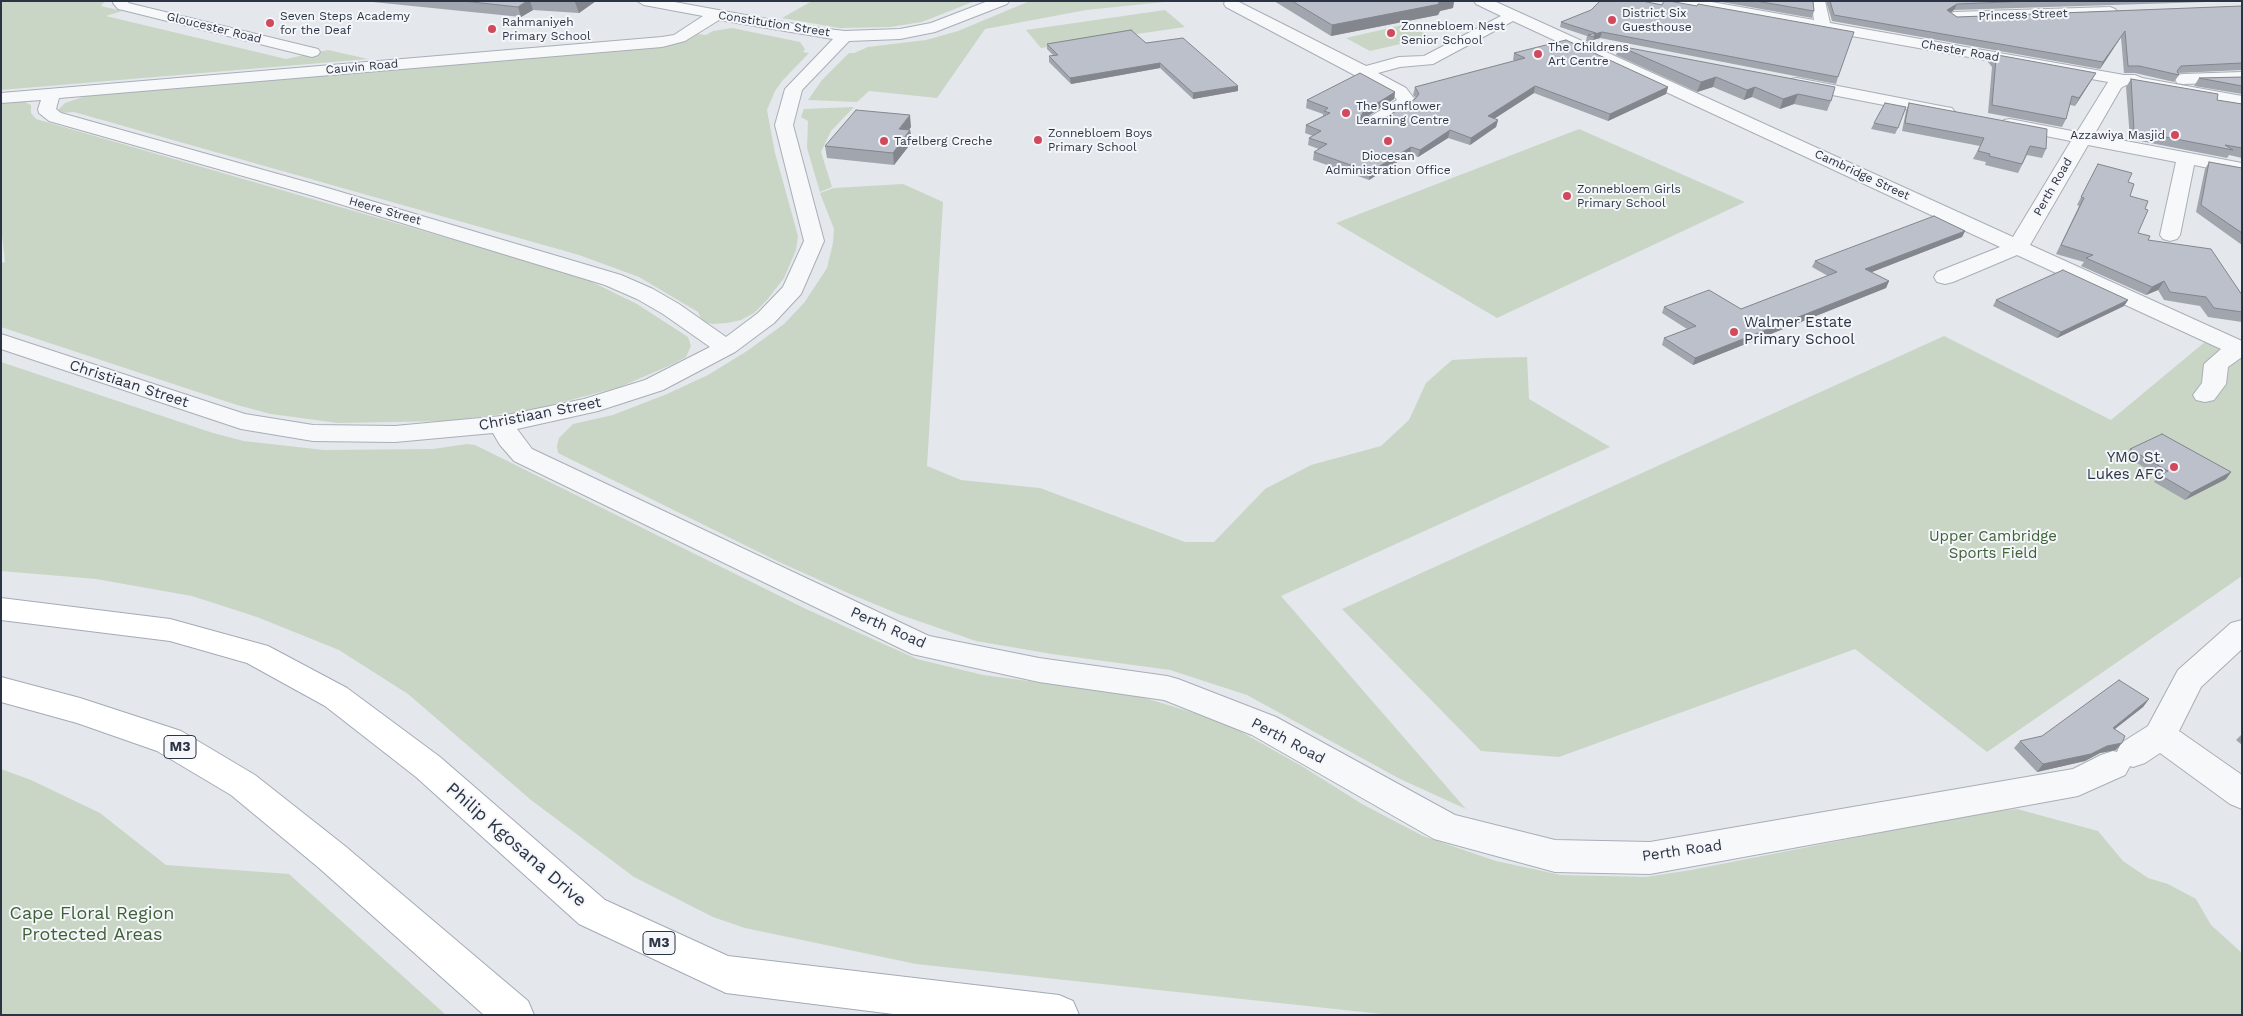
<!DOCTYPE html>
<style>
body{margin:0}
#map{position:relative;width:2243px;height:1016px;overflow:hidden;background:#e4e7ec;font-family:"Work Sans",sans-serif}
canvas{display:block}
.frame{position:absolute;inset:0;border:2px solid #2b3445;pointer-events:none}
</style>
<div id="map">
<canvas width="2243" height="1016"></canvas>
<div class="frame"></div>
</div>
<script>
const g = document.querySelector('canvas').getContext('2d');
g.lineJoin = 'round';
function fillPath(path, color) {
  g.fillStyle = color;
  g.fill(path, 'evenodd');
}
function shape(rows) {
  const path = new Path2D();
  for (const r of rows) {
    path.moveTo(r[0], r[1]);
    for (let i = 2; i < r.length; i += 2) path.lineTo(r[i], r[i + 1]);
  }
  return path;
}
function trace(path, color, width, dash) {
  g.strokeStyle = color;
  g.lineWidth = width;
  g.lineCap = dash ? 'butt' : 'round';
  g.setLineDash(dash || []);
  g.stroke(path);
}
function label(font, color, halo, rows, align = 'center') {
  g.font = font + ' "Work Sans",sans-serif';
  g.lineWidth = 4;
  g.setLineDash([]);
  g.textBaseline = 'middle';
  g.strokeStyle = halo;
  g.fillStyle = color;
  for (const [text, x, y, turn = 0] of rows) {
    g.save();
    g.translate(x, y);
    g.rotate((+turn || 0) * Math.PI / 180);
    g.textAlign = isNaN(turn) ? turn : align;
    if (halo) g.strokeText(text, 0, 0);
    g.fillText(text, 0, 0);
    g.restore();
  }
}
const green = shape([
 [1,1,105,1,101,6,122,11,106,16,286,59,328,50,368,59,1,90],
 [812,1,860,2,975,1,922,22,890,27,839,28,782,18],
 [1030,1,1174,1,1086,10,985,29,937,98,869,91,857,102,808,100,822,80,849,53,854,53,868,47,926,40,958,31],
 [1165,10,1185,27,1041,48,1026,30],
 [1407,24,1431,37,1370,51,1346,38],
 [732,28,800,42,805,49,803,52,809,53,782,81,775,91,767,110,775,153,798,236,796,250,784,278,767,300,754,313,741,320,727,323,712,324,702,321,698,312,639,277,579,255,74,112,61,113,57,111,65,103,89,95,689,38,697,34,706,35,713,31],
 [23,101,31,105,31,113,36,119,582,277,637,304,688,337,691,346,686,357,673,364,620,387,528,411,446,421,338,423,271,414,237,405,1,327,1,263,5,262,1,226,1,103],
 [854,107,831,131,821,152,832,187,820,192,807,148,808,121,801,117,804,109],
 [1579,129,1745,202,1497,318,1336,223],
 [903,184,943,202,927,466,961,480,1040,488,1185,542,1214,542,1265,489,1311,465,1381,446,1409,420,1426,383,1452,360,1487,358,1527,357,1529,399,1610,447,1281,596,1466,809,1400,779,1247,695,1170,670,1052,654,976,641,901,615,848,593,777,561,558,453,557,446,559,438,573,424,613,415,667,394,708,375,747,351,784,324,804,303,827,268,833,243,834,229,820,193,834,188],
 [1944,336,2111,420,2206,341,2242,358,2242,576,1987,752,1855,649,1559,757,1481,751,1342,609],
 [1,362,213,433,244,441,324,450,433,449,467,444,475,445,806,609,917,659,983,675,1135,695,1224,722,1305,768,1362,804,1423,836,1496,861,1561,875,1646,877,1691,870,1981,813,2017,809,2098,831,2123,861,2148,878,2168,884,2196,899,2211,925,2242,953,2242,1015,1391,1015,916,964,745,928,713,917,634,877,531,800,408,694,339,650,257,617,192,596,96,579,1,571],
 [1,769,31,780,100,813,166,865,289,874,446,1015,1,1015]
]);
const minor = shape([
 [114,1,129,1,128,3,318,49,320,52,318,55,312,57,123,10,118,9,113,3,114,1],
 [637,1,669,1,811,27,845,31,900,29,931,23,988,1,1009,1,1007,4,935,32,900,39,849,41,802,90,793,125,824,241,801,294,774,323,735,352,663,390,598,411,517,429,532,449,929,636,1039,658,1167,676,1178,679,1276,717,1455,815,1555,840,1650,842,2073,769,2101,755,2113,751,2117,752,2121,743,2148,726,2178,670,2231,623,2242,620,2242,649,2201,687,2179,731,2242,775,2242,809,2230,804,2160,753,2145,763,2133,767,2130,766,2125,775,2078,796,1650,874,1555,872,1434,839,1252,735,1164,700,1039,682,912,654,514,461,500,445,493,433,395,442,313,441,241,429,1,349,1,334,245,414,313,425,395,426,502,416,584,399,645,380,710,347,663,314,637,299,605,285,310,195,49,121,39,113,38,109,41,100,1,103,1,93,662,37,674,35,703,16,644,5,637,1],
 [719,20,833,39,785,89,775,125,804,241,783,287,758,313,726,337,679,304,653,289,621,275,324,187,61,113,56,109,59,98,662,47,685,41,719,20],
 [1225,1,1237,1,1366,66,1399,57,1424,56,1501,16,1476,4,1474,1,1494,1,2013,237,2071,141,2010,129,2004,128,2001,124,2004,120,2010,119,2077,132,2108,82,1679,5,1672,1,1706,1,1814,20,1811,1,1825,1,1830,23,2124,75,2135,75,2142,78,2242,96,2242,106,2126,85,2121,88,2094,135,2242,163,2242,175,2194,165,2180,235,2177,239,2170,241,2163,239,2160,235,2176,162,2088,145,2030,245,2242,341,2242,357,2228,367,2226,384,2214,400,2205,402,2196,400,2193,395,2202,383,2204,364,2221,349,2017,255,1953,282,1945,284,1937,282,1934,277,1937,272,2000,247,1513,21,1433,64,1400,67,1378,73,1406,88,1416,101,1413,105,1375,129,1369,130,1363,129,1360,125,1363,121,1397,100,1394,96,1226,7,1224,4,1225,1],
 [2110,7,2115,9,2118,12,2115,15,1954,22,1949,20,1946,17,1949,14,1954,12,2110,7],
 [2242,72,2242,82,2183,84,2177,83,2175,79,2177,75,2183,74,2242,72],
 [1797,78,1946,107,1952,108,1955,112,1952,116,1946,117,1791,87,1789,83,1791,79,1797,78]
]);
const major = shape([
 [1,598,170,619,268,646,347,688,440,757,605,900,728,956,1059,995,1073,1001,1079,1015,901,1015,726,993,579,924,416,777,325,706,247,663,170,641,1,620,1,598],
 [1,677,80,698,181,731,255,775,345,846,528,1001,534,1015,484,1015,319,868,231,795,157,751,77,723,1,702,1,677]
]);
const wall = shape([
 [363,1,596,1,579,13,533,10,521,17],
 [1274,1,1454,1,1453,8,1440,11,1438,15,1331,36],
 [1716,1,1813,1,1814,11,1812,18],
 [1826,1,2238,1,1954,10,1950,13,1957,17,2242,6,2242,70,2178,73,2179,75,2174,82,2135,73,2124,73,2121,37,2100,69,1832,21],
 [1561,22,1838,77,1836,84,1600,38,1593,40,1592,43,1586,41,1587,36,1560,27],
 [1146,43,1238,86,1238,91,1193,99,1160,68,1071,84,1049,62,1049,56,1053,55,1047,49,1047,44],
 [1619,46,1831,101,1827,111,1794,104,1780,109,1752,97,1744,100,1713,87,1697,92,1616,55],
 [1514,53,1668,87,1666,94,1608,121,1534,93,1494,119,1498,120,1496,127,1470,145,1448,138,1418,157,1410,154,1369,180,1313,160,1314,152,1319,149,1308,145,1309,138,1313,136,1305,133,1306,125,1323,116,1323,114,1306,108,1307,100,1395,92,1394,99,1361,121,1364,123,1370,124,1377,123,1415,99,1416,98,1413,95,1415,87,1515,61,1513,60],
 [1992,54,2091,81,2075,106,2070,105,2066,119,2062,127,1988,113,1992,67,1988,62],
 [2242,77,2242,94,2194,86,2199,78],
 [2131,79,2217,100,2242,104,2242,158,2229,155,2227,158,2130,139,2126,87],
 [1909,103,2046,149,2042,158,2027,155,2018,173,1985,165,1986,162,1973,159,1980,146,1902,131,1906,111],
 [1874,123,1898,128,1895,134,1871,129],
 [911,127,909,130,910,130,912,142,894,165,827,158,825,146],
 [2209,162,2242,168,2242,245,2196,212,2205,169],
 [2098,164,2128,182,2130,196,2145,209,2138,233,2148,240,2242,295,2242,322,2208,317,2200,306,2164,300,2158,290,2146,295,2081,266,2084,262,2056,254,2079,206,2077,205],
 [1965,231,1962,237,1871,272,1889,281,1886,288,1693,365,1662,345,1664,338,1687,329,1662,313,1664,307,1741,309,1828,276,1812,267,1815,261],
 [1996,300,2128,300,2124,306,2057,338,1993,306],
 [2130,449,2231,472,2226,479,2185,500,2154,482,2159,476,2125,456],
 [2149,699,2143,707,2115,729,2116,750,2100,753,2085,761,2037,772,2014,748,2020,741,2042,736],
 [2242,734,2242,745,2236,740]
]);
const shadedWall = shape([
 [527,1,530,1,533,10,521,17,518,7],
 [577,1,596,1,579,13,575,2],
 [1439,1,1454,1,1453,8,1440,11,1438,15,1331,36,1332,25],
 [1957,4,1954,10,1944,17,1947,10],
 [2125,31,2121,37,2100,69,2103,62],
 [1602,32,1600,38,1593,40,1592,43,1595,34],
 [1160,63,1160,68,1071,84,1070,78],
 [2096,73,2091,81,2075,106,2079,98],
 [1716,77,1713,87,1697,92,1701,82],
 [1238,86,1238,91,1193,99,1193,93],
 [1535,86,1534,93,1486,124,1488,116],
 [1668,87,1666,94,1608,121,1610,114],
 [1755,87,1752,97,1744,100,1747,90],
 [1395,92,1394,99,1362,120,1358,126,1360,119,1363,112],
 [1798,94,1794,104,1780,109,1783,99],
 [910,115,911,127,900,141,899,129],
 [1498,120,1496,127,1470,145,1471,138],
 [910,130,912,142,894,165,893,153],
 [1450,130,1448,138,1418,157,1420,150],
 [1411,147,1410,154,1369,180,1370,172],
 [1965,231,1962,237,1862,276,1865,269],
 [1889,281,1886,288,1693,365,1695,358],
 [2164,281,2158,290,2146,295,2152,287],
 [2128,300,2124,306,2057,338,2061,332],
 [2231,472,2226,479,2185,500,2191,493],
 [2149,699,2143,707,2107,735,2113,728],
 [2122,743,2116,750,2100,753,2085,761,2037,772,2043,764,2107,746]
]);
const building = shape([
 [463,1,527,1,518,7,463,1],
 [1292,1,1439,1,1442,2,1438,3,1440,4,1332,25,1292,1],
 [1600,1,1642,1,1662,5,1664,1,1669,1,1697,6,1698,4,1854,32,1838,77,1602,32,1595,34,1593,37,1588,35,1596,33,1561,22,1591,10,1600,1],
 [1756,1,1813,1,1814,11,1756,1],
 [1830,1,2031,1,1957,4,1947,10,1957,17,2242,6,2242,63,2181,66,2177,71,2179,75,2139,66,2128,66,2125,31,2103,62,1834,15,1830,1],
 [1131,30,1146,43,1183,38,1238,86,1193,93,1160,63,1070,78,1049,56,1058,55,1047,44,1131,30],
 [1566,40,1668,87,1610,114,1535,86,1488,116,1498,120,1471,138,1450,130,1420,150,1411,147,1370,172,1314,152,1327,144,1309,138,1321,131,1306,125,1330,113,1324,111,1328,108,1307,100,1360,73,1395,92,1363,112,1360,119,1364,123,1370,124,1377,123,1415,99,1419,94,1415,87,1525,58,1514,53,1566,40],
 [1619,46,1835,87,1831,101,1798,94,1783,99,1755,87,1747,90,1716,77,1701,82,1619,46],
 [1992,54,2096,73,2079,98,2072,96,2066,119,1992,105,1996,59,1992,54],
 [2242,77,2242,86,2199,78,2242,77],
 [2131,79,2218,94,2217,100,2242,104,2242,148,2225,145,2233,150,2134,131,2131,79],
 [1885,103,1906,107,1898,128,1874,123,1885,103],
 [1909,103,2047,129,2046,149,2030,146,2022,164,1989,156,1990,154,1978,151,1984,138,1905,123,1909,103],
 [856,110,910,115,899,129,910,130,893,153,825,146,856,110],
 [2209,162,2242,168,2242,233,2201,205,2209,162],
 [2098,164,2132,173,2128,182,2134,184,2130,196,2148,201,2145,209,2148,210,2138,233,2150,236,2148,240,2211,249,2242,295,2242,312,2214,308,2206,297,2170,292,2164,281,2152,287,2086,258,2093,255,2061,245,2084,198,2081,197,2098,164],
 [1934,216,1965,231,1865,269,1889,281,1695,358,1664,338,1696,326,1664,307,1709,290,1741,309,1837,272,1815,261,1934,216],
 [2063,270,2128,300,2061,332,1996,300,2063,270],
 [2162,434,2231,472,2191,493,2160,475,2168,471,2130,449,2162,434],
 [2119,680,2149,699,2113,728,2125,736,2122,743,2107,746,2091,754,2043,764,2020,741,2042,736,2119,680]
]);
const markers = [
 [1612,20,5,"#d1495b"],
 [270,23,5,"#d1495b"],
 [492,29,5,"#d1495b"],
 [1391,33,5,"#d1495b"],
 [1538,54,5,"#d1495b"],
 [1346,113,5,"#d1495b"],
 [2175,135,5,"#d1495b"],
 [1038,140,5,"#d1495b"],
 [884,141,5,"#d1495b"],
 [1388,141,5,"#d1495b"],
 [1567,196,5,"#d1495b"],
 [1734,332,5,"#d1495b"],
 [2174,467,5,"#d1495b"]
];
const farPoinames = [
 ["District Six",1622,13],
 ["Guesthouse",1622,27],
 ["Seven Steps Academy",280,16],
 ["for the Deaf",280,30],
 ["Rahmaniyeh",502,22],
 ["Primary School",502,36],
 ["Zonnebloem Nest",1401,26],
 ["Senior School",1401,40],
 ["The Childrens",1548,47],
 ["Art Centre",1548,61],
 ["The Sunflower",1356,106],
 ["Learning Centre",1356,120],
 ["Zonnebloem Boys",1048,133],
 ["Primary School",1048,147],
 ["Azzawiya Masjid",2165,135,"right"],
 ["Tafelberg Creche",894,141],
 ["Diocesan",1388,156,"center"],
 ["Administration Office",1388,170,"center"],
 ["Zonnebloem Girls",1577,189],
 ["Primary School",1577,203]
];
const farStreetnames = [
 ["Princess Street",2023,15,-2],
 ["Constitution Street",774,24,9],
 ["Gloucester Road",214,28,14],
 ["Chester Road",1960,51,10],
 ["Cauvin Road",362,67,-5],
 ["Cambridge Street",1862,175,25],
 ["Perth Road",2053,187,-60],
 ["Heere Street",385,211,16]
];
const shields = [
 [180,747,32],
 [659,943,32]
];
const shieldNames = [
 ["M3",180,747],
 ["M3",659,943]
];
const poiNames = [
 ["Walmer Estate",1744,323],
 ["Primary School",1744,340],
 ["YMO St.",2164,458,"right"],
 ["Lukes AFC",2164,475,"right"]
];
const streetNames = [
 ["Christiaan Street",129,384,18],
 ["Christiaan Street",540,414,-11],
 ["Perth Road",888,628,24],
 ["Perth Road",1288,741,28],
 ["Perth Road",1682,851,-8]
];
const parkNames = [
 ["Upper Cambridge",1993,537],
 ["Sports Field",1993,554]
];
const nearStreetnames = [
 ["Philip Kgosana Drive",516,845,41]
];
const nearParknames = [
 ["Cape Floral Region",92,914],
 ["Protected Areas",92,935]
];
fillPath(green, '#c9d6c5');
trace(minor, '#a9aeb7', 2);
trace(major, '#a3abb8', 2);
fillPath(minor, '#f7f8fa');
fillPath(major, '#fff');
fillPath(wall, '#a1a5ae');
fillPath(shadedWall, '#83868d');
fillPath(building, '#bbc0ca');
trace(building, '#83868d', 1);
for (const [x, y, r, color] of markers) {
  const dot = new Path2D();
  dot.arc(x, y, r, 0, 2 * Math.PI);
  g.fillStyle = color;
  g.fill(dot);
  trace(dot, '#f4f6f9', 2);
}
label('12px', '#2b3445', '#f4f6f9', farPoinames, 'left');
label('12px', '#2b3445', '#f4f6f9', farStreetnames);
for (const [x, y, w] of shields) {
  const box = new Path2D();
  box.roundRect(x - w / 2, y - 11.5, w, 23, 4);
  g.fillStyle = '#f4f6f9';
  g.fill(box);
  trace(box, '#2b3445', 1);
}
label('bold 14px', '#2b3445', null, shieldNames);
label('15px', '#2b3445', '#f4f6f9', poiNames, 'left');
label('15px', '#2b3445', '#f4f6f9', streetNames);
label('15px', '#3f6138', '#f4f6f9', parkNames);
label('18px', '#2b3445', '#f4f6f9', nearStreetnames);
label('18px', '#3f6138', '#f4f6f9', nearParknames);
</script>
